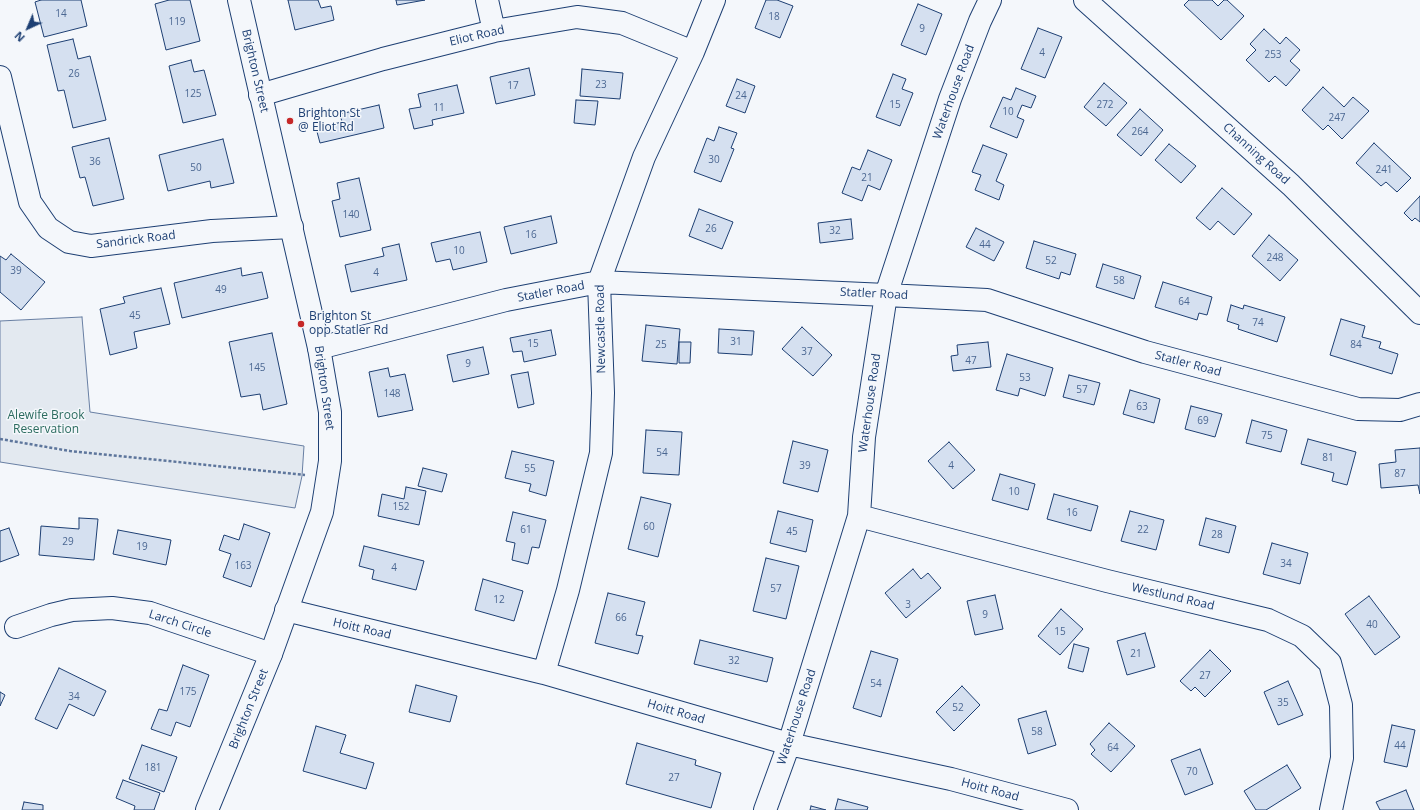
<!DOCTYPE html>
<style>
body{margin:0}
#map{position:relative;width:1420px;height:810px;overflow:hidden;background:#f4f7fb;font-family:"Open Sans",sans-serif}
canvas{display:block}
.north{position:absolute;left:8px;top:8px;width:40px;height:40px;-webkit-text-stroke:3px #f4f7fb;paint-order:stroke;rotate:224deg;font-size:11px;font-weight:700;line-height:16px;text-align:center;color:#1d3f73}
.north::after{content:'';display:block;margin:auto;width:14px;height:18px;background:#1d3f73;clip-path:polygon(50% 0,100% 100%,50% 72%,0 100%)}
</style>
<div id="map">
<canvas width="1420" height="810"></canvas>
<div class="north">N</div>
</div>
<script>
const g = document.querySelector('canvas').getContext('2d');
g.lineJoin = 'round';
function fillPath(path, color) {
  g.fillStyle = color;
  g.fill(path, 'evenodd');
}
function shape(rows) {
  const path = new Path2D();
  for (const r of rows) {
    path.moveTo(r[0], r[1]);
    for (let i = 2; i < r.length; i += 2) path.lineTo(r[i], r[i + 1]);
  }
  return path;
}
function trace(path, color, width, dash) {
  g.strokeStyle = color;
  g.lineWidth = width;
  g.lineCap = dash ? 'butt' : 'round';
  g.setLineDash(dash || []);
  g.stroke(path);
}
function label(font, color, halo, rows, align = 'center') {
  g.font = font + ' "Open Sans",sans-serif';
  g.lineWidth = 3;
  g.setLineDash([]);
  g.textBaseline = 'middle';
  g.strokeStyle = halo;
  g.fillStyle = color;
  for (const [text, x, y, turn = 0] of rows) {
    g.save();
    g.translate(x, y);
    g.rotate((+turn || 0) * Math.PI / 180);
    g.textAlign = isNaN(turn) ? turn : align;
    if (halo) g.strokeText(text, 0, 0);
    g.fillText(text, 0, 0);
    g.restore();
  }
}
const green = shape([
 [82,317,90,412,304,446,302,476,295,508,0,462,0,321,82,317]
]);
const building = shape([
 [41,0,81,0,87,26,44,37,35,2,41,0],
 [169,0,190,0,200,41,166,50,155,4,169,0],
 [288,0,318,0,321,8,331,6,334,20,295,30,288,0],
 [396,0,425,0,397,5,396,0],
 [766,0,777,0,793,6,780,38,755,28,766,0],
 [1189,0,1212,0,1218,6,1224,0,1227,0,1244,16,1221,40,1184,5,1189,0],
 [918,4,942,14,926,55,901,45,918,4],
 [1038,28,1062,37,1045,78,1021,69,1038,28],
 [1264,29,1280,44,1286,37,1300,50,1290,61,1300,70,1286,86,1275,76,1269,82,1246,60,1256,50,1250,44,1264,29],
 [73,39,78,59,90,56,106,120,73,128,64,90,58,91,47,45,73,39],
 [191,60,194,72,204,70,216,115,183,123,169,66,191,60],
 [529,68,535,95,496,104,490,77,529,68],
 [582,69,623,73,620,99,580,96,582,69],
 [893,74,906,79,902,89,913,93,900,126,876,117,893,74],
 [737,79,755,86,745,113,726,106,737,79],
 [1104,83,1127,103,1106,126,1084,107,1104,83],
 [457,85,464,113,432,120,433,125,414,129,409,109,421,107,418,94,457,85],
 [1323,87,1344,107,1353,97,1369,111,1342,139,1328,125,1323,130,1302,110,1323,87],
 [1016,88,1036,96,1031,108,1022,105,1017,117,1024,120,1017,138,990,127,1003,97,1011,100,1016,88],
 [576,100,598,101,595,125,574,123,576,100],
 [379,105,384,128,320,143,316,128,342,122,340,114,379,105],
 [1140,109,1163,130,1141,156,1117,135,1140,109],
 [719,127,737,133,731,148,734,149,721,182,694,172,707,138,714,141,719,127],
 [109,138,124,199,93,206,85,177,80,178,72,147,109,138],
 [223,139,234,183,211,188,210,181,168,191,159,155,223,139],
 [1374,143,1411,178,1397,192,1386,182,1381,186,1356,163,1374,143],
 [1169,144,1196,166,1181,183,1155,160,1169,144],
 [983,145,1007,154,996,181,1004,185,999,200,975,190,981,175,972,172,983,145],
 [868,150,892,160,880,190,868,185,862,201,842,193,852,167,860,170,868,150],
 [359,178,371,230,340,237,332,201,340,199,337,183,359,178],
 [1222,188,1252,214,1234,235,1218,221,1210,230,1196,218,1222,188],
 [1420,196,1420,222,1415,218,1412,221,1404,213,1420,196],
 [699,209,733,222,722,249,689,236,699,209],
 [551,216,557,243,511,254,504,227,551,216],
 [851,219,853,239,820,243,818,223,851,219],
 [976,228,1004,242,994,261,966,247,976,228],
 [480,232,487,262,453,270,450,259,436,262,431,243,480,232],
 [1269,235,1298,260,1280,281,1252,256,1269,235],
 [1034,241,1076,254,1070,275,1061,272,1059,279,1026,268,1034,241],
 [399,244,407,280,351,292,345,265,384,256,382,248,399,244],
 [11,254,45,282,21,310,0,292,0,256,6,260,11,254],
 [1103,264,1141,276,1134,299,1096,287,1103,264],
 [241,268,242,276,262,272,268,298,182,318,174,283,241,268],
 [1163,282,1212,297,1207,315,1199,313,1197,320,1155,307,1163,282],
 [161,288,170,324,134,332,137,348,110,355,100,309,125,303,123,297,161,288],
 [1231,305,1243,309,1244,305,1285,317,1277,342,1238,329,1239,325,1227,321,1231,305],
 [1341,319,1365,326,1362,337,1381,342,1379,348,1398,354,1392,374,1330,355,1341,319],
 [646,325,680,329,677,364,642,361,646,325],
 [802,327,832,355,813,376,782,349,802,327],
 [719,329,754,331,752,355,718,353,719,329],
 [551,330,556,355,524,362,522,351,513,352,510,338,551,330],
 [272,333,287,404,263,410,260,394,241,397,229,342,272,333],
 [679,342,691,342,690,363,679,363,679,342],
 [988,342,991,367,953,371,951,356,958,355,957,345,988,342],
 [483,347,489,374,453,382,447,355,483,347],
 [1007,354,1053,368,1045,396,1020,388,1018,396,996,390,1007,354],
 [388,368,390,377,405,374,413,410,378,417,369,372,388,368],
 [528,372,534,404,518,408,511,375,528,372],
 [1069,375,1100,383,1094,405,1063,397,1069,375],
 [1130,390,1160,399,1154,423,1123,414,1130,390],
 [1191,406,1222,414,1215,437,1185,429,1191,406],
 [1252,420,1287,430,1281,452,1246,443,1252,420],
 [646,430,682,432,679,475,643,473,646,430],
 [1308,439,1356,452,1347,485,1332,481,1334,473,1301,464,1308,439],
 [793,441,828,450,818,492,783,483,793,441],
 [949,442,975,470,953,489,928,461,949,442],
 [1420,448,1420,494,1418,485,1381,488,1379,464,1396,462,1395,450,1420,448],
 [512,451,554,461,546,496,529,491,531,484,505,478,512,451],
 [423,468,447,474,442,492,418,486,423,468],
 [1000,474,1035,484,1028,510,992,500,1000,474],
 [406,487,426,491,419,525,378,516,382,494,404,499,406,487],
 [1054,494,1098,506,1091,531,1047,519,1054,494],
 [641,497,671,504,658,557,628,549,641,497],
 [778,511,813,520,806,552,770,543,778,511],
 [1130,511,1164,520,1156,550,1121,541,1130,511],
 [513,512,546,520,539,548,532,547,528,564,512,560,515,543,506,541,513,512],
 [79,518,98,519,94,560,39,555,41,526,79,529,79,518],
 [1206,518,1236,526,1229,553,1199,545,1206,518],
 [244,524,270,533,251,587,223,577,231,554,219,550,224,535,239,540,244,524],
 [9,528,19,555,0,562,0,531,9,528],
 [118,530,171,540,166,565,113,554,118,530],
 [1272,543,1308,553,1300,584,1263,574,1272,543],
 [364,546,424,561,416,590,372,579,374,570,359,566,364,546],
 [766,558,799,566,786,619,753,611,766,558],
 [913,569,921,579,928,573,941,588,906,618,885,593,913,569],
 [483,579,523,591,514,621,475,610,483,579],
 [608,593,645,602,636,635,643,636,638,654,595,643,608,593],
 [995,595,1003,629,975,635,967,601,995,595],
 [1369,596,1400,637,1375,655,1345,614,1369,596],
 [1061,609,1083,629,1060,655,1038,636,1061,609],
 [1145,633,1155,667,1127,675,1117,641,1145,633],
 [700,640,773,658,767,682,694,664,700,640],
 [1074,644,1089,648,1083,672,1068,668,1074,644],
 [1210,650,1231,671,1205,697,1195,687,1191,691,1180,681,1210,650],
 [871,651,898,659,881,717,853,708,871,651],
 [183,665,209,675,190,727,176,722,171,736,151,729,159,709,167,711,183,665],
 [59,668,106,691,94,716,69,704,57,729,35,719,59,668],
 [1288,681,1303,715,1278,725,1264,692,1288,681],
 [416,685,457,696,450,722,409,712,416,685],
 [962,686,980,705,954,731,936,712,962,686],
 [0,692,5,695,0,706,0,692],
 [1046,711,1056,745,1028,754,1018,719,1046,711],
 [1109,723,1135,746,1111,772,1091,754,1095,750,1090,744,1109,723],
 [1392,725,1415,730,1407,767,1384,762,1392,725],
 [316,726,346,735,340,753,374,763,366,789,303,771,316,726],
 [637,743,696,760,695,765,721,773,711,808,626,784,637,743],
 [142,745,177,757,164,792,129,779,142,745],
 [1200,749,1213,784,1185,795,1171,760,1200,749],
 [1287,765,1301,788,1266,810,1256,810,1244,791,1287,765],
 [123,780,160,793,154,810,134,810,135,806,116,798,123,780],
 [1406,790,1414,810,1380,810,1376,802,1406,790],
 [838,799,868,807,867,810,835,810,838,799],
 [24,802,43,805,43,810,22,810,24,802],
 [811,806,826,810,810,810,811,806]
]);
const path = shape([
 [0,439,70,451,305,475]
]);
const minor = shape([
 [487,0,494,31],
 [1085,0,1291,185,1420,313],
 [0,77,30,202,48,228,69,242,91,246,212,231,292,227],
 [260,95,383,59,494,31,577,17,622,23,693,52],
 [319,348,506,300,599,282,886,295,987,300,1145,352,1358,409,1400,410,1420,404],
 [859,516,1107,581,1268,620,1302,636,1330,663,1341,705,1342,758,1331,810],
 [286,610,544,673,789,744,951,779,1067,810],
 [16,627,51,615,72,610,112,608,150,613,271,654],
 [544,673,568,590,601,453,603,393,599,282,644,157,693,52,714,0],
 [765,810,789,744,859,516,864,437,886,295,950,99,980,21,990,0]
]);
const major = shape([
 [207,810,271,654,322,512,330,461,330,412,319,348,239,0]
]);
const markers = [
 [290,121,4,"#c62828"],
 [301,324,4,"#c62828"]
];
const numberNames = [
 ["14",61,14],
 ["18",774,17],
 ["119",177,22],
 ["9",922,29],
 ["4",1042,53],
 ["253",1273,55],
 ["26",74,74],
 ["23",601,85],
 ["17",513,86],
 ["125",193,94],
 ["24",741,96],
 ["15",895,105],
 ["272",1105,105],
 ["11",439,108],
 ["10",1008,112],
 ["247",1337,118],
 ["264",1140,132],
 ["30",714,160],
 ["36",95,162],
 ["50",196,168],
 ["241",1384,170],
 ["21",867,178],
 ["140",351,215],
 ["26",711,229],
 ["32",835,231],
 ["16",531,235],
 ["44",985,245],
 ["10",459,251],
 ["248",1275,258],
 ["52",1051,261],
 ["39",16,271],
 ["4",376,273],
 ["58",1119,281],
 ["49",221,290],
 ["64",1184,302],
 ["45",135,316],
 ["74",1258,323],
 ["31",736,342],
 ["15",533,344],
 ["25",661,345],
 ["84",1356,345],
 ["37",807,352],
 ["47",971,361],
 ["9",468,364],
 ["145",257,368],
 ["53",1025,378],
 ["57",1082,390],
 ["148",392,394],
 ["63",1142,407],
 ["69",1203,421],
 ["75",1267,436],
 ["54",662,453],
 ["81",1328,458],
 ["39",805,466],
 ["4",951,466],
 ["55",530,469],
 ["87",1400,474],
 ["10",1014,492],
 ["152",401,507],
 ["16",1072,513],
 ["60",649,527],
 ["61",526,530],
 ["22",1143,530],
 ["45",792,532],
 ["28",1217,535],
 ["29",68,542],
 ["19",142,547],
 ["34",1286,564],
 ["163",243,566],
 ["4",394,568],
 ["57",776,589],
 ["12",499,600],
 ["3",908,605],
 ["9",985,615],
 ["66",621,618],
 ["40",1372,625],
 ["15",1060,632],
 ["21",1136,654],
 ["32",734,661],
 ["27",1205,676],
 ["54",876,684],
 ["175",188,692],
 ["34",74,697],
 ["35",1283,703],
 ["52",958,708],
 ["58",1037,732],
 ["44",1400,746],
 ["64",1113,748],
 ["181",153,768],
 ["70",1192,772],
 ["27",674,778]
];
const streetNames = [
 ["Eliot Road",477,36,-13],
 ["Brighton Street",255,71,77],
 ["Waterhouse Road",954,92,-70],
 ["Channing Road",1256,154,42],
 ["Sandrick Road",136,240,-7],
 ["Statler Road",551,292,-11],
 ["Statler Road",874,294,3],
 ["Newcastle Road",601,329,-91],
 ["Statler Road",1188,364,15],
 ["Brighton Street",324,388,82],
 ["Waterhouse Road",870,403,-82],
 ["Westlund Road",1173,597,13],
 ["Larch Circle",180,624,18],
 ["Hoitt Road",362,629,13],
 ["Brighton Street",249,709,-68],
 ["Hoitt Road",676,712,16],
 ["Waterhouse Road",797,717,-72],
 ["Hoitt Road",990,790,15]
];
const poiNames = [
 ["Brighton St",298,114],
 ["@ Eliot Rd",298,128],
 ["Brighton St",309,317],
 ["opp Statler Rd",309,331]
];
const parkNames = [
 ["Alewife Brook",46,416],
 ["Reservation",46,430]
];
fillPath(green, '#e3e9f0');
trace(green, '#687fa3', 1);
fillPath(building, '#d5e0f0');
trace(building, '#1d3f73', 1);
trace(minor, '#1d3f73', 24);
trace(major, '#1d3f73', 24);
trace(path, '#5e769c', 2.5, [3, 2]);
trace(minor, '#f4f7fb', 22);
trace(major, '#f4f7fb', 22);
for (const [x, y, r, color] of markers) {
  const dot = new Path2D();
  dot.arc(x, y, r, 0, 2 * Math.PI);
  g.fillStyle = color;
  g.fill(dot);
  trace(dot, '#f4f7fb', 1.5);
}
label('10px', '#4b6792', null, numberNames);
label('12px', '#1d3f73', '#f4f7fb', streetNames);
label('12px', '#1d3f73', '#f4f7fb', poiNames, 'left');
label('12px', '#2c6c60', '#f4f7fb', parkNames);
</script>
